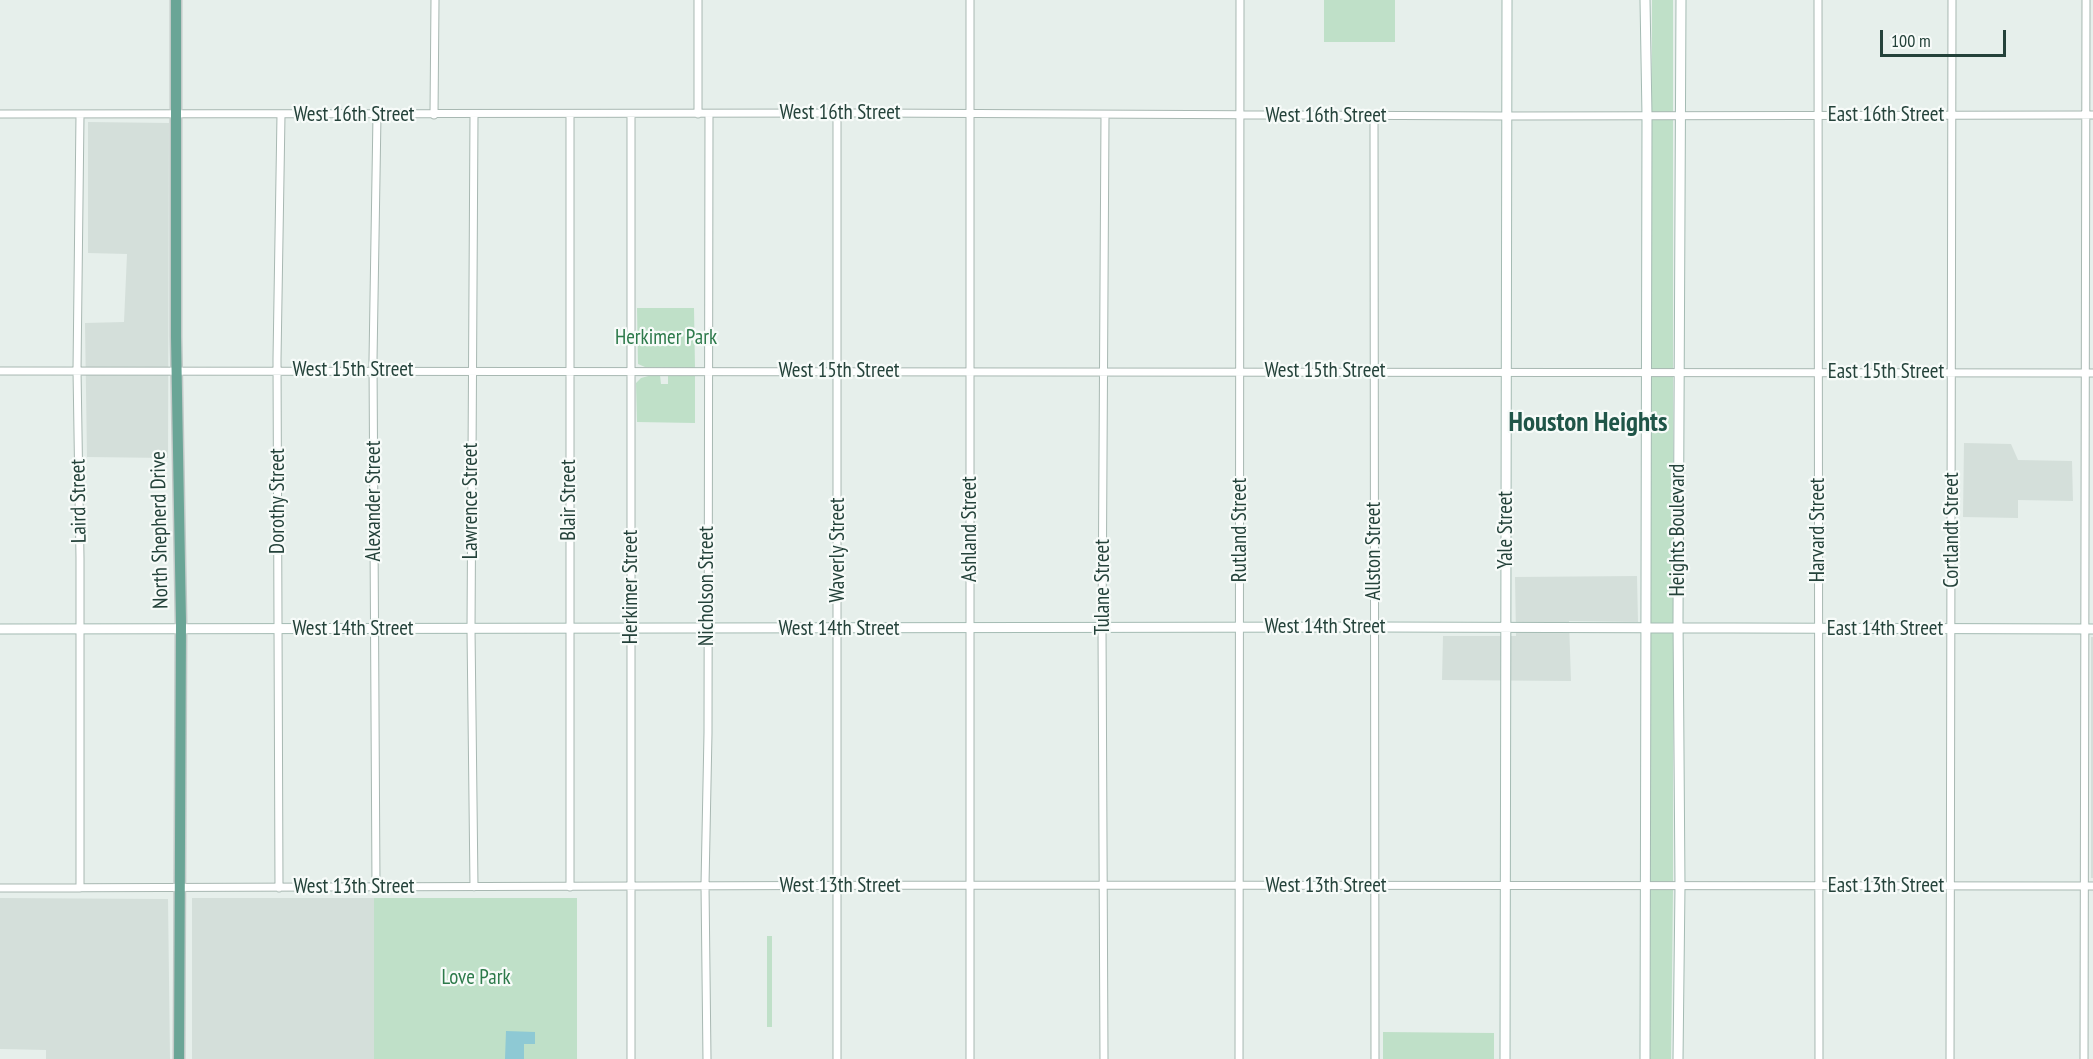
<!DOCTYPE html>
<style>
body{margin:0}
#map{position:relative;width:2093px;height:1059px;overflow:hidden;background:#e6efeb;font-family:"PT Sans Narrow",sans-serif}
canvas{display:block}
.scale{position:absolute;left:1880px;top:30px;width:126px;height:27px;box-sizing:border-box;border:3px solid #24423a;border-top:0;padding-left:8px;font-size:18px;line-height:21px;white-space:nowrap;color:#24423a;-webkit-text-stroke:4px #f7fbf9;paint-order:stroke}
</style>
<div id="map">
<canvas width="2093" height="1059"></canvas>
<div class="scale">100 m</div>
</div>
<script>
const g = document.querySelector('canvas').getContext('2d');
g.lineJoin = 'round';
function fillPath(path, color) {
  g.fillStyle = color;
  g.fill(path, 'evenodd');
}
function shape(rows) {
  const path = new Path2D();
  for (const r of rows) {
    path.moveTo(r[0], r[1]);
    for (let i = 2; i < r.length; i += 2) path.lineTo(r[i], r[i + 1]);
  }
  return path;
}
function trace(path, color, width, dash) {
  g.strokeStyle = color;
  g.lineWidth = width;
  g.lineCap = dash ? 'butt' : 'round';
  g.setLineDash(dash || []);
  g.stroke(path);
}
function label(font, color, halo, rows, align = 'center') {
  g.font = font + ' "PT Sans Narrow",sans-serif';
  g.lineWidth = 4.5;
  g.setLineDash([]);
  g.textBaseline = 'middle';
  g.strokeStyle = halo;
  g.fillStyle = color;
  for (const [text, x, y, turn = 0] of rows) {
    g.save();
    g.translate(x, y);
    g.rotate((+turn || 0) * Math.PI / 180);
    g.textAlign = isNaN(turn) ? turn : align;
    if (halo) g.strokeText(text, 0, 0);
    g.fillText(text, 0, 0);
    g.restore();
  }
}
const built = shape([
 [88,122,169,123,168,458,87,457,85,323,124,322,127,254,88,253],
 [1964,443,2011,444,2018,460,2072,461,2073,501,2018,500,2018,518,1963,517],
 [1637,576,1638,622,1569,621,1571,681,1442,680,1443,636,1516,636,1515,577],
 [2091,637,2093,637,2093,878,2091,878],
 [0,898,168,899,170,1059,46,1059,46,1050,0,1049],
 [192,898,374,898,374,1059,192,1059]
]);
const green = shape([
 [1324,0,1395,0,1395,42,1324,42],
 [1652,0,1673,0,1673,891,1671,1059,1650,1059],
 [637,308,694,308,695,368,645,367,638,364],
 [652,375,660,375,661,384,668,384,668,375,695,375,695,423,637,422,636,383,641,378],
 [374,898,577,898,577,1059,374,1059],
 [767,936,772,936,772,1027,767,1027],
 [1383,1032,1494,1033,1494,1059,1383,1059]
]);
const water = shape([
 [506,1031,535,1032,535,1044,524,1044,524,1059,505,1059]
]);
const street = shape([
 [698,0,698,114],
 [1818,0,1819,1059],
 [0,114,870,113,1507,116,2093,115],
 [570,114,570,887],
 [837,114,837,1059],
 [434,115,435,0],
 [1374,116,1375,1059],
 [0,371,2093,373],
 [376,887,373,360,377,115],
 [474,887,471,629,474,115],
 [0,888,969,885,2093,886],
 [80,888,80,558,77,370,80,115],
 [279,888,277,359,281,115],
 [631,1059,631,114],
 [707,1059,705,885,708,733,709,114],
 [970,1059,970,0],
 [1104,1059,1102,628,1105,115],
 [1239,1059,1240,0],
 [1950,1059,1952,0],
 [2084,1059,2086,0]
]);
const secondary = shape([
 [0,629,1374,627,2093,629],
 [1505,1059,1507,0],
 [1645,1059,1647,116,1645,0],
 [1678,1059,1680,886,1678,619,1681,0]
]);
const primary = shape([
 [176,0,176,337,181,622,179,1059]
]);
const streetNames = [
 ["West 16th Street",840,113],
 ["West 16th Street",354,115],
 ["East 16th Street",1886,115],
 ["West 16th Street",1326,116],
 ["West 15th Street",353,370],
 ["West 15th Street",839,371],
 ["West 15th Street",1325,371],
 ["East 15th Street",1886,372],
 ["Blair Street",569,500,-90],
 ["Laird Street",79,501,-91],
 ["Dorothy Street",278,501,-90],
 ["Alexander Street",374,501,-90],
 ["Lawrence Street",471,501,-90],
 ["Ashland Street",970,529,-90],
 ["North Shepherd Drive",160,530,-91],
 ["Rutland Street",1240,530,-90],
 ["Yale Street",1506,530,-90],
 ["Heights Boulevard",1678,530,-90],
 ["Harvard Street",1818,530,-90],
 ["Cortlandt Street",1952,530,-90],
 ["Waverly Street",838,550,-90],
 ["Allston Street",1374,551,-90],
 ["Nicholson Street",707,586,-90],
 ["Herkimer Street",631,587,-90],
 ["Tulane Street",1103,587,-90],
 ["West 14th Street",1325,627],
 ["West 14th Street",353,629],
 ["West 14th Street",839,629],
 ["East 14th Street",1885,629],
 ["West 13th Street",840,886],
 ["West 13th Street",1326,886],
 ["East 13th Street",1886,886],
 ["West 13th Street",354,887]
];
const parkNames = [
 ["Herkimer Park",666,338],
 ["Love Park",476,978]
];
const districtNames = [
 ["Houston Heights",1588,423]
];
fillPath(built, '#d4dfda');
fillPath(green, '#bfe0c8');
fillPath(water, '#8ec9d4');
trace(street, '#a8b8b2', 9);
trace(secondary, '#a4bbb3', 11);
trace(primary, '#c2cac8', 13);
trace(street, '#fff', 7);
trace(secondary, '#fff', 9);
trace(primary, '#6aa596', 10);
label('21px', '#24423a', '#f7fbf9', streetNames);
label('21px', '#2d7a4b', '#f7fbf9', parkNames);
label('bold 27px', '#1f5548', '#f7fbf9', districtNames);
</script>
